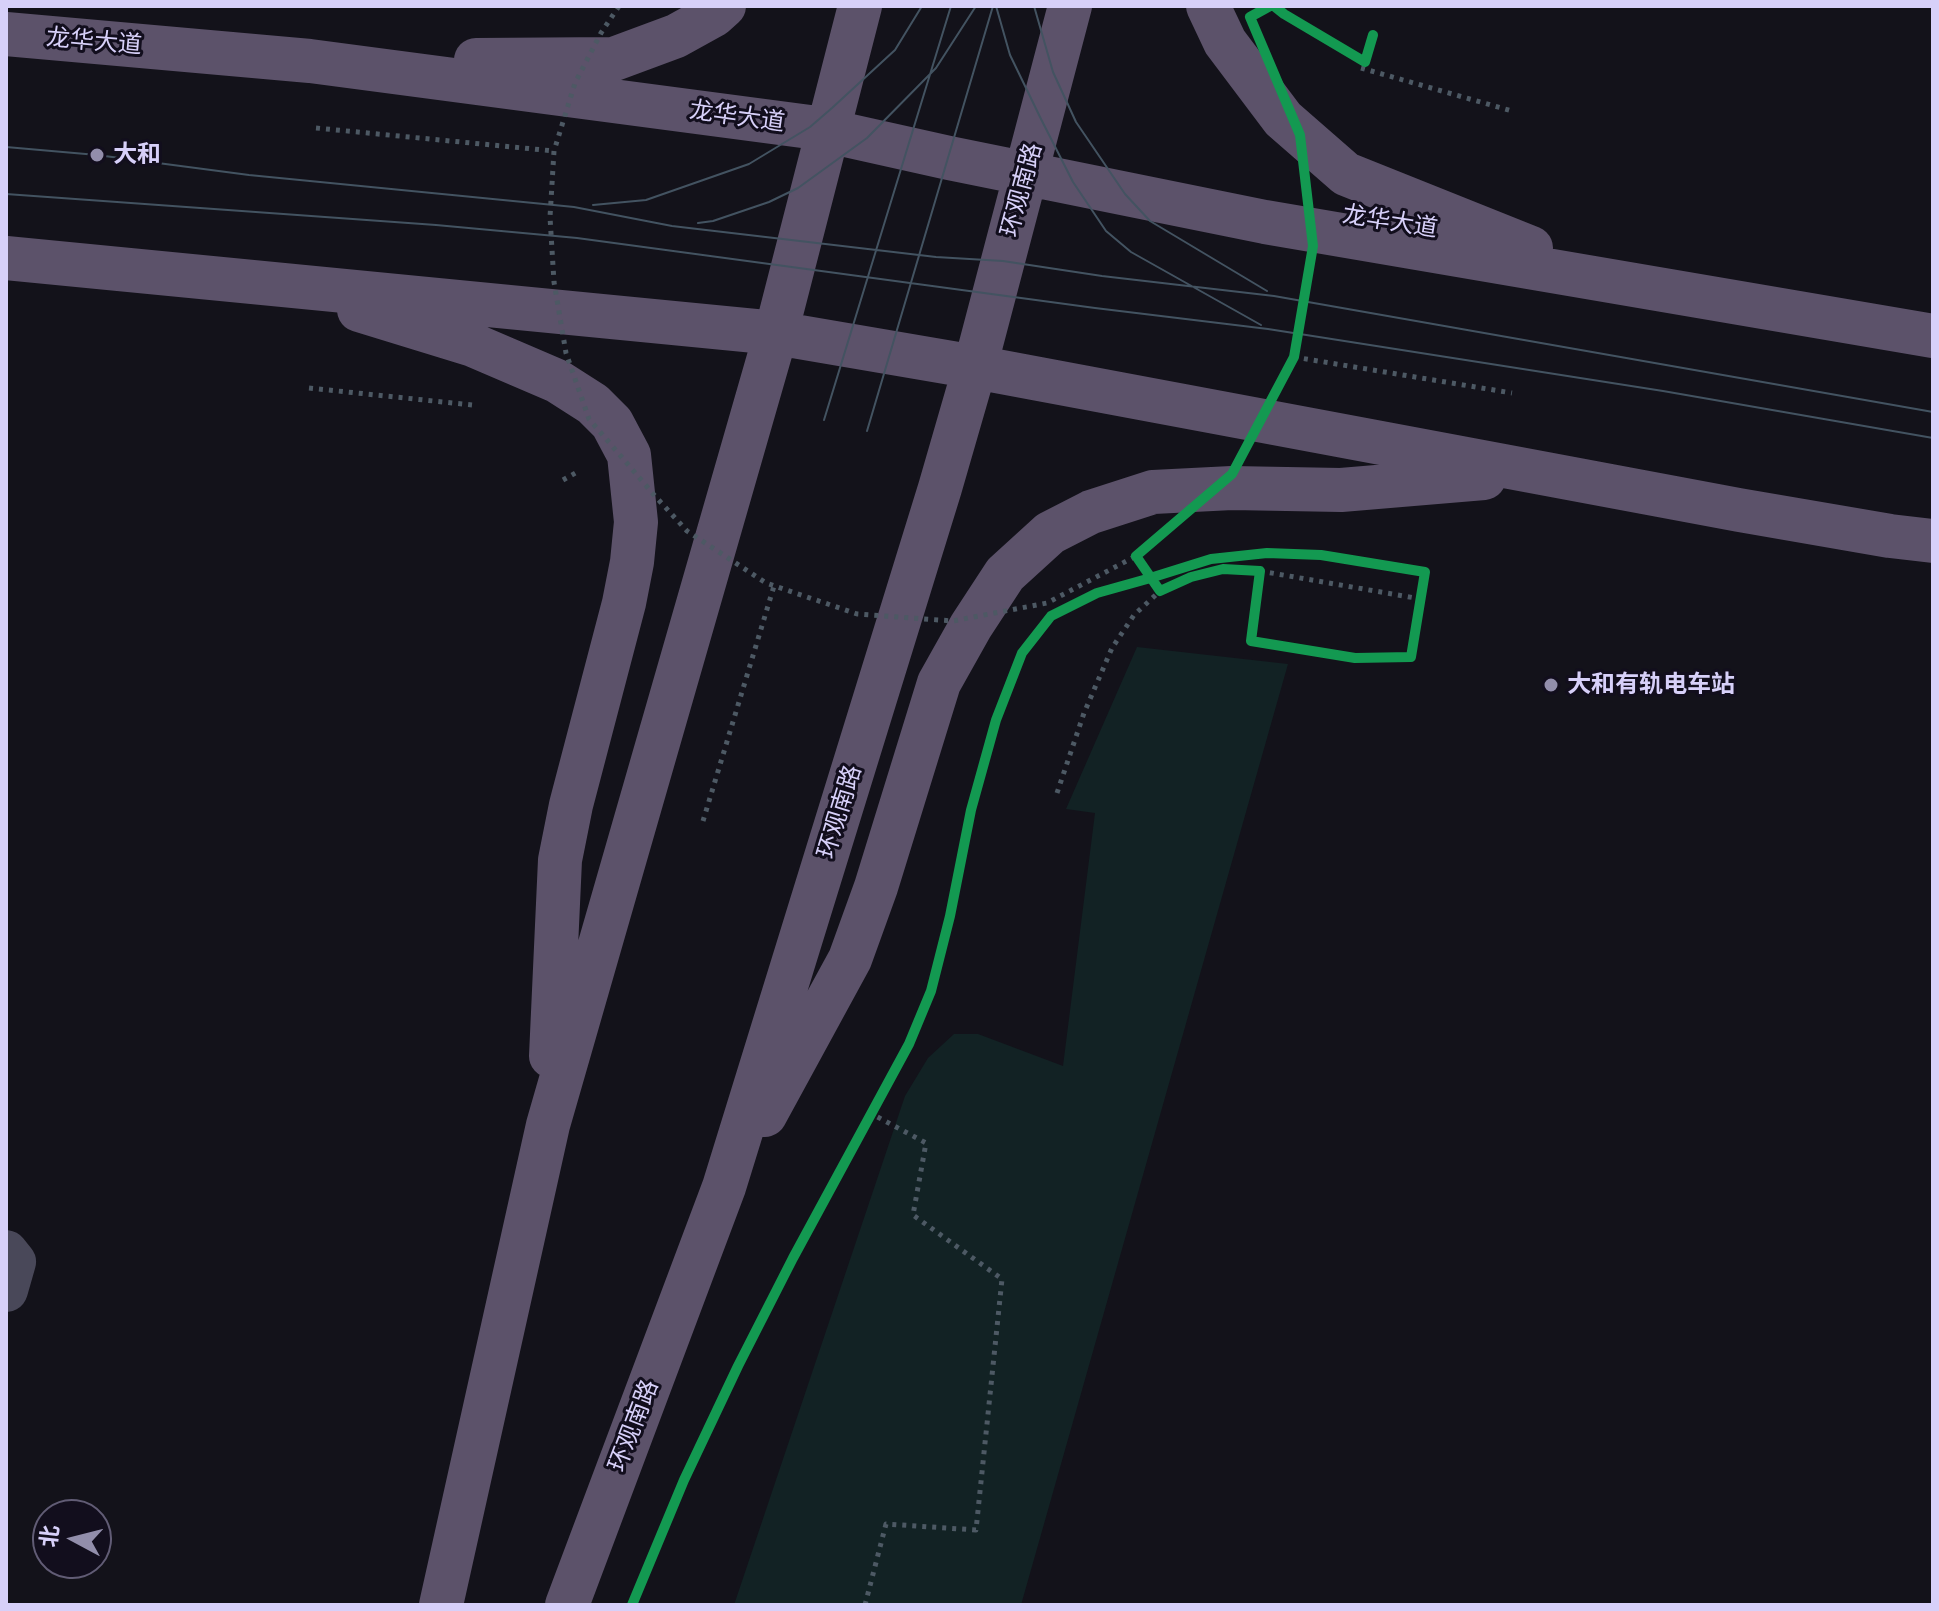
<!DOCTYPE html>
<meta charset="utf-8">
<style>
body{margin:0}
#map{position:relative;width:1939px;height:1611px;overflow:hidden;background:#13121a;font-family:"Work Sans","Noto Sans SC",sans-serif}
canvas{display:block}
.frame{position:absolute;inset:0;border:8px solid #d7d0f9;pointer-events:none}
.north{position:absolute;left:32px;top:1499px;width:80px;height:80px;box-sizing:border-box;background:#120e1d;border:2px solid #615c75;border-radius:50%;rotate:277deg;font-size:22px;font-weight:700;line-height:32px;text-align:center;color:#d7d0f9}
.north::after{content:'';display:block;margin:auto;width:28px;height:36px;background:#928eab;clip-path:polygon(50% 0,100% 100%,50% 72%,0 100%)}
</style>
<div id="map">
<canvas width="1939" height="1611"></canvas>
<div class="frame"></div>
<div class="north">北</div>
</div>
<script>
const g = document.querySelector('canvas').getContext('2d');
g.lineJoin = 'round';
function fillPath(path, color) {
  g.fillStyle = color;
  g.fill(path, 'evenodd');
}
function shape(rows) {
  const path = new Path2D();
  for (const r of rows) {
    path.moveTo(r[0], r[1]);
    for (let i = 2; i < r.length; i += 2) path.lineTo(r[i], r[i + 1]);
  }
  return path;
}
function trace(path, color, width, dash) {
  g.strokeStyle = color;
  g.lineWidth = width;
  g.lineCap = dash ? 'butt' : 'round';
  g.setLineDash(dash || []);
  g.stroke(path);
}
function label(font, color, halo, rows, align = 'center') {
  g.font = font + ' "Work Sans","Noto Sans SC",sans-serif';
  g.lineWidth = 6;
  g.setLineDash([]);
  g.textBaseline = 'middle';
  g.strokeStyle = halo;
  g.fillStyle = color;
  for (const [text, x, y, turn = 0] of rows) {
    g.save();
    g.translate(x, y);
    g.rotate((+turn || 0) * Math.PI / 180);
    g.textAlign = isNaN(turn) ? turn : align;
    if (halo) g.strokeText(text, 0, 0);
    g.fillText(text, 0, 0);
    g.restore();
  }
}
const green = shape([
 [1137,647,1288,664,1021,1605,734,1605,905,1096,928,1058,954,1034,978,1034,1063,1066,1095,813,1066,809]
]);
const path = shape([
 [1361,68,1512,111],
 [316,128,554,151],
 [1294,357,1512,393],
 [309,388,472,405],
 [563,480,579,471],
 [1260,571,1421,599],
 [1057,793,1084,713,1112,648,1134,615,1160,591],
 [703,821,774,586],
 [865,1605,886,1524,976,1530,1002,1279,913,1215,926,1143,872,1114]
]);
const street = shape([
 [6,1252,14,1262,6,1290]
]);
const primary = shape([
 [1208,6,1225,42,1283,119,1346,174,1531,248],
 [6,34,310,61,810,127,949,158,1265,222,1933,336],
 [476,60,614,59,676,36,714,15,724,6],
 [6,258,776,333,975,367,1739,510,1890,536,1933,541],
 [359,310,473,345,557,381,593,404,612,423,629,455,636,522,632,562,624,603,571,805,560,860,551,1056],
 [765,1115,850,959,876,887,939,683,971,626,1005,574,1050,533,1091,512,1153,492,1232,488,1341,490,1484,478],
 [441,1605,548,1125,776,333,860,6],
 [567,1605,724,1187,940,488,975,367,1070,6]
]);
const tram = shape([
 [996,6,1010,55,1041,119,1073,182,1106,231,1131,252,1261,325],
 [1034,6,1053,72,1076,122,1125,194,1150,221,1267,291],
 [6,147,97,155,249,175,574,207,672,226,936,257,1003,261,1102,276,1274,296,1933,412],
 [6,194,436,225,577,238,1095,308,1268,329,1663,391,1933,438],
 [593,205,646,200,749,164,810,127,832,108,895,50,922,6],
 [698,223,713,221,769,202,798,188,867,138,936,68,976,6],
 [824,420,951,6],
 [867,431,993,6]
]);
const pathBridge = shape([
 [619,6,601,33,575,83,554,151,550,217,554,282,566,353,589,419,655,496,687,531,766,583,857,614,953,621,1047,603,1136,556]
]);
const cycleway = shape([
 [1274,6,1284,14,1365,62,1373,35],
 [632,1605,684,1480,738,1366,793,1258,909,1044,931,991,950,916,971,810,996,720,1022,653,1051,616,1097,593,1147,579,1211,559,1267,553,1321,555,1425,572,1411,657,1355,658,1251,641,1260,571,1223,569,1191,577,1160,591,1136,556,1232,474,1294,357,1313,246,1300,135,1250,17,1270,6]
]);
const markers = [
 [97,155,8,"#928eab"],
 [1551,685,8,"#928eab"]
];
const streetNames = [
 ["龙华大道",94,42,5],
 ["龙华大道",737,117,8],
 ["环观南路",1022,190,-75],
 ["龙华大道",1390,222,9],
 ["环观南路",840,812,-73],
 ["环观南路",634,1426,-69]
];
const poiNames = [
 ["大和",113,155],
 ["大和有轨电车站",1567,685]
];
fillPath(green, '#122224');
trace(path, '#4d5964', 5, [4, 6]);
trace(street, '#494859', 44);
trace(primary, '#5c526a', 44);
trace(tram, '#435361', 2);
trace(pathBridge, '#4d5964', 5, [4, 6]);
trace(cycleway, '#139951', 10);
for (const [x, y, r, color] of markers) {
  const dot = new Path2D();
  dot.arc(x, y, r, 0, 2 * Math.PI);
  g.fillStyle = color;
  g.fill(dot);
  trace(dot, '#120e1d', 3);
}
label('24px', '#d7d0f9', '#120e1d', streetNames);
label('bold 24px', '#d7d0f9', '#120e1d', poiNames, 'left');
</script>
